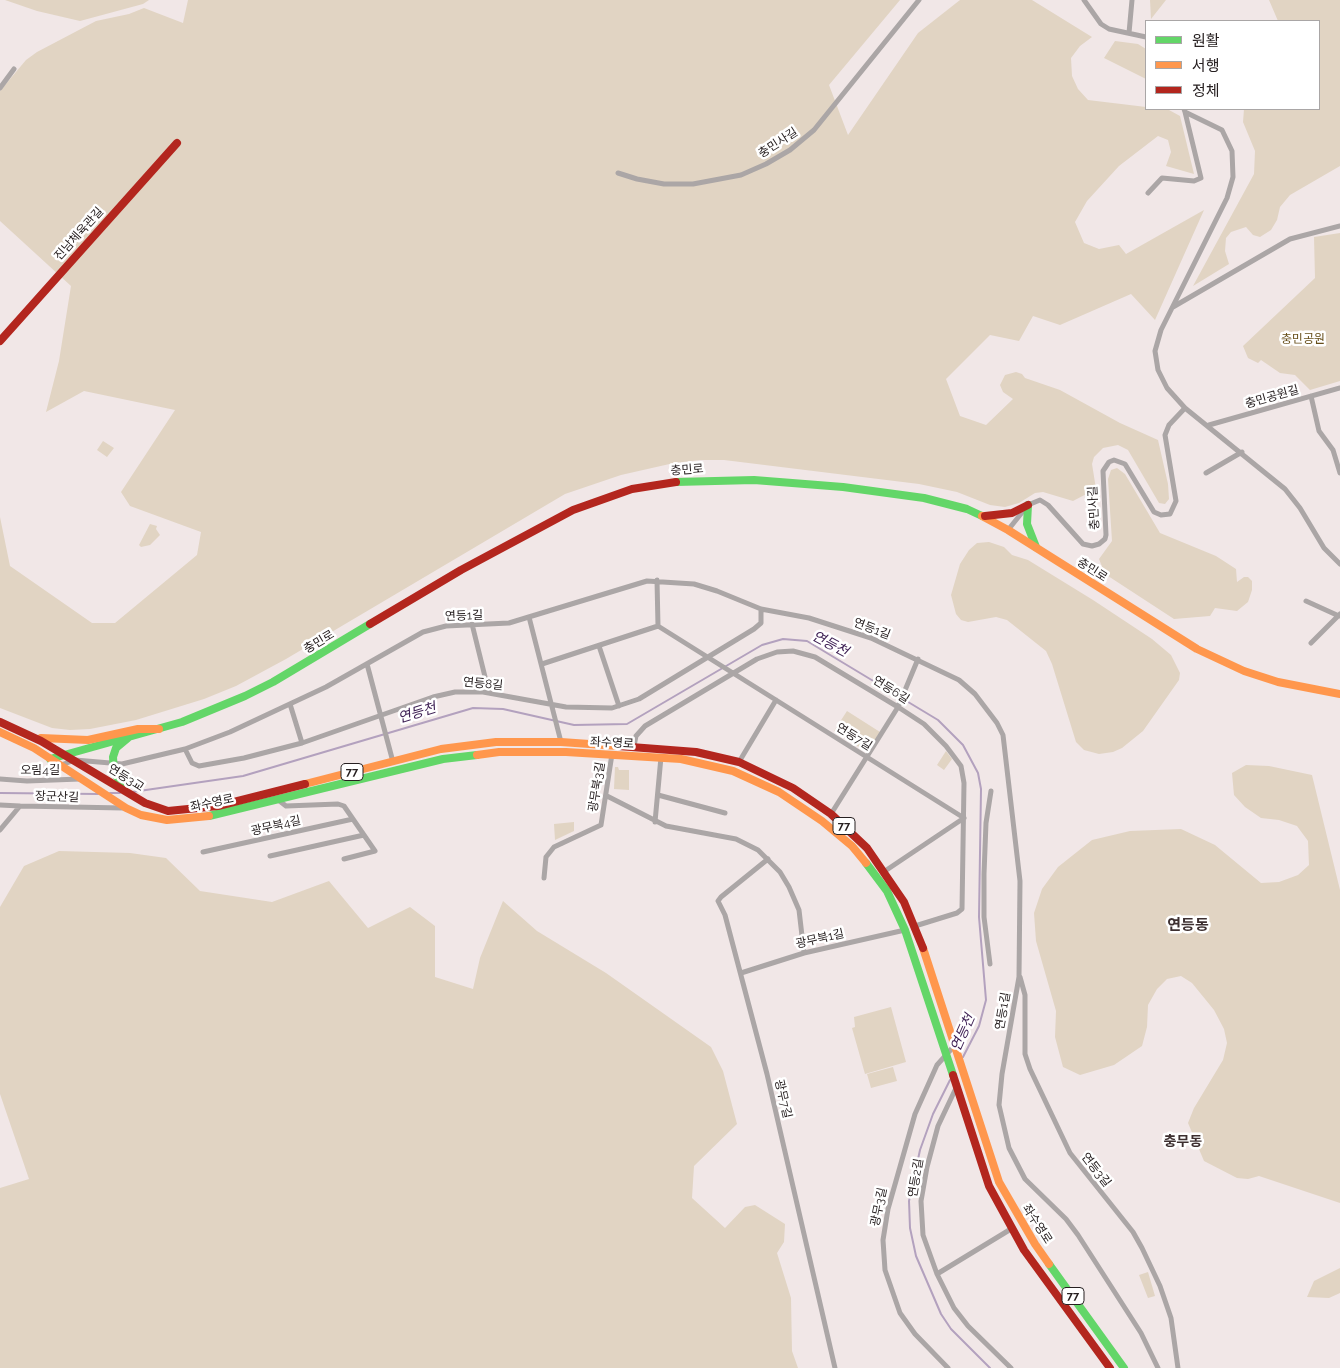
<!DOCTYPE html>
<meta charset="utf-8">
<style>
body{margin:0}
#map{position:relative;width:1340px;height:1368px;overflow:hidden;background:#f1e7e7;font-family:Raleway,"Noto Sans KR",sans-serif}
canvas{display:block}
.legend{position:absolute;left:1145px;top:20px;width:175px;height:90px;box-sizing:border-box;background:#fff;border:1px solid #a9a6a6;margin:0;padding:6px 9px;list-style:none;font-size:15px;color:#272021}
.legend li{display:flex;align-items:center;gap:10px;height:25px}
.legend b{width:25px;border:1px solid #a9a6a6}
</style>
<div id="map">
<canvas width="1340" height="1368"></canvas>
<ul class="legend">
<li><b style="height:6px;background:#63d668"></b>원활</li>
<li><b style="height:6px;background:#ff974d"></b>서행</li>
<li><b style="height:6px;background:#b3261e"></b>정체</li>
</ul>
</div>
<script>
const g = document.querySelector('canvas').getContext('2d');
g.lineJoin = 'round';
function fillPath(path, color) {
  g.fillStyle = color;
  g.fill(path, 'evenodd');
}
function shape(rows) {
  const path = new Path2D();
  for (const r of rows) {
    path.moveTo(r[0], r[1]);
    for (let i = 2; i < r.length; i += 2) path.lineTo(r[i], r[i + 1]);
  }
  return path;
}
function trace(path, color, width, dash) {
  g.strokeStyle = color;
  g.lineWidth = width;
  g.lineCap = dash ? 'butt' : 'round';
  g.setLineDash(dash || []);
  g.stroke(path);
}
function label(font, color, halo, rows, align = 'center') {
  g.font = font + ' Raleway,"Noto Sans KR",sans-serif';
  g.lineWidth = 5;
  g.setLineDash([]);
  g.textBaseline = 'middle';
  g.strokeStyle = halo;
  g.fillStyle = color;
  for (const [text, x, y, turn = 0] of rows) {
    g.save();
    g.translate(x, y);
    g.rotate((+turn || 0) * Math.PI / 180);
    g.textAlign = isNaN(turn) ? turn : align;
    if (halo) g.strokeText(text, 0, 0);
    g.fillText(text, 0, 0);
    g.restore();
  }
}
const green = shape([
 [5,0,149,0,143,4,80,21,37,11],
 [188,0,900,0,829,85,848,135,918,33,960,0,1032,0,1092,37,1080,46,1071,58,1072,76,1078,89,1088,100,1146,107,1146,109,1169,110,1180,116,1194,174,1166,166,1171,152,1168,140,1158,136,1119,166,1087,201,1075,222,1084,243,1099,249,1119,245,1126,254,1204,210,1155,320,1131,294,1060,325,1033,316,1019,341,990,335,946,379,960,416,986,425,1013,399,1003,392,1000,385,1005,375,1016,372,1022,374,1025,378,1060,390,1120,423,1158,440,1168,484,1169,499,1165,504,1159,503,1128,450,1118,445,1103,448,1094,457,1092,464,1096,489,1073,501,1043,492,1035,493,1019,503,1005,507,990,505,957,492,919,484,724,460,700,460,674,463,621,475,565,494,286,659,236,686,204,699,136,720,90,729,70,730,52,728,0,708,0,517,10,566,92,623,115,623,197,555,201,532,130,506,121,492,175,410,84,391,46,412,59,361,71,286,0,221,0,91,26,60,37,52,96,21,129,14,144,8,183,23],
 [1150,0,1166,0,1151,19],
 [1269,0,1340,0,1340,166,1290,195,1280,207,1277,220,1271,230,1260,237,1253,235,1246,227,1231,232,1226,238,1225,251,1229,264,1193,286,1254,174,1255,151,1243,122,1244,109,1319,109,1319,21,1278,21],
 [1115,41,1138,44,1146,49,1146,79,1104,58],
 [1340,233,1340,381,1310,390,1295,375,1280,373,1261,360,1258,363,1248,358,1243,346,1315,278,1314,237],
 [103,441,114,448,107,457,97,450],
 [1117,468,1125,474,1160,533,1216,556,1236,569,1237,582,1244,577,1248,577,1252,581,1252,590,1248,602,1237,611,1215,608,1210,616,1174,619,1105,574,1099,559,1112,541,1108,479,1111,470],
 [150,524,157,526,156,529,160,535,150,545,141,547,139,545],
 [989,542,1004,547,1012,555,1028,560,1093,600,1152,639,1171,655,1180,673,1179,680,1143,731,1122,748,1113,752,1099,754,1084,750,1076,742,1052,664,1046,651,1007,620,996,617,968,622,961,620,956,614,951,595,960,564,969,550,977,543],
 [847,711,880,732,869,750,865,751,834,731],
 [946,751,952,759,944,770,937,765],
 [1246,765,1269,766,1312,775,1340,890,1340,1203,1259,1176,1248,1179,1237,1178,1204,1161,1188,1123,1194,1108,1223,1060,1227,1043,1224,1029,1214,1010,1192,983,1181,976,1167,979,1157,989,1148,1005,1147,1027,1142,1046,1114,1065,1080,1075,1063,1067,1055,1037,1056,1011,1036,941,1034,913,1042,889,1058,867,1092,840,1130,831,1181,829,1215,845,1261,883,1279,882,1298,875,1309,865,1308,841,1297,826,1279,820,1261,818,1245,807,1234,795,1232,773],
 [615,767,618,767,619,770,629,770,629,790,614,789],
 [574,822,574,831,555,840,554,824],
 [59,851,130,853,166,858,200,891,272,902,329,881,368,928,410,907,435,926,435,977,473,989,480,958,503,901,537,931,606,973,711,1047,723,1071,737,1124,694,1166,692,1198,725,1228,745,1207,755,1205,785,1224,784,1242,777,1253,791,1298,792,1351,798,1368,0,1368,0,1188,29,1179,0,1094,0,907,24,866],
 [891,1007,906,1062,865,1074,852,1028,855,1027,854,1017],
 [893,1067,897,1081,871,1088,867,1074],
 [1340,1268,1340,1293,1329,1298,1307,1297,1314,1281],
 [1148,1272,1155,1296,1148,1298,1139,1275]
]);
const stream = shape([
 [132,792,243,776,473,708,503,709,574,725,627,724,762,645,783,639,807,641,938,720,963,745,978,773,981,789,979,917,986,1000,979,1026,963,1057],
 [0,793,98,794],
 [110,793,120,793],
 [950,1080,933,1114,920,1150,909,1201,910,1228,916,1256,941,1314,951,1329,990,1368]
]);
const street = shape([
 [1084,0,1101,24,1109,29,1146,37],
 [1129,33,1132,0],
 [0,88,14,69],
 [1184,109,1185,112,1222,130,1232,151,1233,177,1227,198,1161,330,1155,351,1158,370,1167,388,1185,408,1285,489,1300,508,1324,548,1340,564],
 [618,173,637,179,664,184,693,184,741,175,766,164,790,150,814,130,919,0],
 [1148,193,1162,178,1194,181,1201,178,1185,112],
 [1173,307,1290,239,1340,226],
 [1311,396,1319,431,1333,450,1340,473],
 [1209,425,1340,388],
 [1206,473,1242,452],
 [1008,530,1028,505,1040,500,1048,505,1083,544,1092,546,1099,544,1105,539,1106,535,1103,471,1109,462,1114,460,1125,464,1154,512,1161,515,1170,514,1176,501,1165,435,1169,425,1185,408],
 [657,580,658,626],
 [1306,601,1339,616],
 [529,617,561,742],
 [472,624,489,693],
 [1311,643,1340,614],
 [599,646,619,706],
 [367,664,393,762],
 [542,664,658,626,964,818],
 [290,704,302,743],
 [634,746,636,736,645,726,757,659,777,652,793,651,815,657,898,707,924,724,946,746,961,766,964,783,962,909,957,913,915,926],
 [185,749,192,763,199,766,244,758,302,743,433,697,455,692,483,692,566,707,612,708,639,699,754,629,761,623,761,609],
 [739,762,776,700],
 [61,765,75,760,122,764,185,749,230,732,326,687,423,632,446,626,509,623,647,581,694,584,717,591,761,609,809,618,871,638,959,680,975,694,997,723,1003,735,1020,881,1019,977,1002,1074,999,1105,1009,1148,1025,1179,1066,1219,1078,1235,1141,1333,1158,1368],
 [0,779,27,781,80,779],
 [658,795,725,813],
 [607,796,666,826,736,839,758,850,780,872,789,887,799,910,804,953],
 [277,799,286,806,338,804,344,806,375,851,344,859],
 [0,805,20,806],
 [831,814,898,707,918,659],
 [655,822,661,757],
 [0,830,20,806,123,808],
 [203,852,353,819],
 [270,856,364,835],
 [768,859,721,897,718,901,725,915,767,1074,835,1368],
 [885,871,964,818],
 [544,878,546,857,554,847,601,825,612,754],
 [990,964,984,917,984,874,986,823,991,791],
 [741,973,804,953,905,930],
 [1020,977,1025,995,1025,1054,1030,1069,1070,1153,1133,1232,1142,1248,1160,1286,1171,1318,1178,1368],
 [956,1088,938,1126,927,1167,921,1201,923,1235,937,1274,954,1308,968,1326,1011,1368],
 [937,1274,1011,1229],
 [948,1368,915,1334,900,1313,885,1270,883,1240,888,1209,915,1114,937,1065,955,1045]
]);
const fast = shape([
 [676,482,754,480,843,487,924,498,967,509,982,516],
 [1028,505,1027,524,1036,547],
 [50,759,182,722,245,696,273,682,370,624],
 [124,788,114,772,113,757,116,748,128,738],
 [209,816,443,759,477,755],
 [866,863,887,891,905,930,953,1075],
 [1049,1264,1124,1368]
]);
const slow = shape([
 [982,516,1008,530,1197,649,1244,671,1278,682,1340,694],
 [0,732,34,748,126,808,141,815,167,820,209,816],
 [41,738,88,740,138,729,159,729],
 [477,755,499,752,566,752,681,759,733,771,779,792,822,821,852,846,866,863],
 [305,784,441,749,496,742,561,742,618,746],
 [923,948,999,1182,1035,1244,1049,1264]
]);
const jam = shape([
 [0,341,177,143],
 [985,516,1012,513,1028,505],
 [370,624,461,570,573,510,632,489,676,482],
 [0,722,41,741,145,803,168,811,218,806,305,784],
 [618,746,696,752,739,762,793,788,831,814,867,848,904,902,923,948],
 [953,1075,989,1186,1024,1250,1110,1368]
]);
const shields = [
 [352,772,22],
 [844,826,22],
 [1073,1296,22]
];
const shieldNames = [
 ["77",352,772],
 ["77",844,826],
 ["77",1073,1296]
];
const streetNames = [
 ["충민사길",778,143,-33],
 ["진남체육관길",79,234,-48],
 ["충민공원길",1272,397,-16],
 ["충민로",687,470,-4],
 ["충민사길",1094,508,-93],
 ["충민로",1092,570,33],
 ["연등1길",464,616,-2],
 ["연등1길",872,629,21],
 ["충민로",319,642,-31],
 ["연등8길",483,684,5],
 ["연등6길",891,690,32],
 ["연등7길",854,737,32],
 ["좌수영로",612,743,3],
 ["오림4길",40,770],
 ["연등3교",126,778,32],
 ["광무북3길",597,787,-81],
 ["장군산길",57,797,2],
 ["좌수영로",212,803,-12],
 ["광무북4길",276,826,-13],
 ["광무북1길",820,939,-13],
 ["연등1길",1003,1011,-80],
 ["광무7길",783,1099,77],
 ["연등3길",1096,1170,52],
 ["연등2길",916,1178,-80],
 ["광무3길",879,1207,-78],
 ["좌수영로",1037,1224,57]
];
const parkNames = [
 ["충민공원",1303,339]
];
const waterNames = [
 ["연등천",830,644,28],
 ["연등천",417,713,-17],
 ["연등천",963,1033,-66]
];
const neighbourhoodNames = [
 ["충무동",1183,1142]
];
const quarterNames = [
 ["연등동",1188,925]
];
fillPath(green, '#e1d4c3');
trace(stream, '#b3a1be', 2);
trace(street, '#aba6a6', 5);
trace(fast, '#63d668', 8);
trace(slow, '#ff974d', 8);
trace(jam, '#b3261e', 8);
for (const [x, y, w] of shields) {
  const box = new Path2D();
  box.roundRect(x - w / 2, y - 8.5, w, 17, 4);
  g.fillStyle = '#fff';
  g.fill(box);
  trace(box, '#272021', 1);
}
label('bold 11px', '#272021', null, shieldNames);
label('12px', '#272021', '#fff', streetNames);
label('12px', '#674f1b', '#fff', parkNames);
label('italic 14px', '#3e2054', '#fff', waterNames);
label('bold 14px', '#3d2f30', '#fff', neighbourhoodNames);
label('bold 15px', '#3d2f30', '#fff', quarterNames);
</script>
